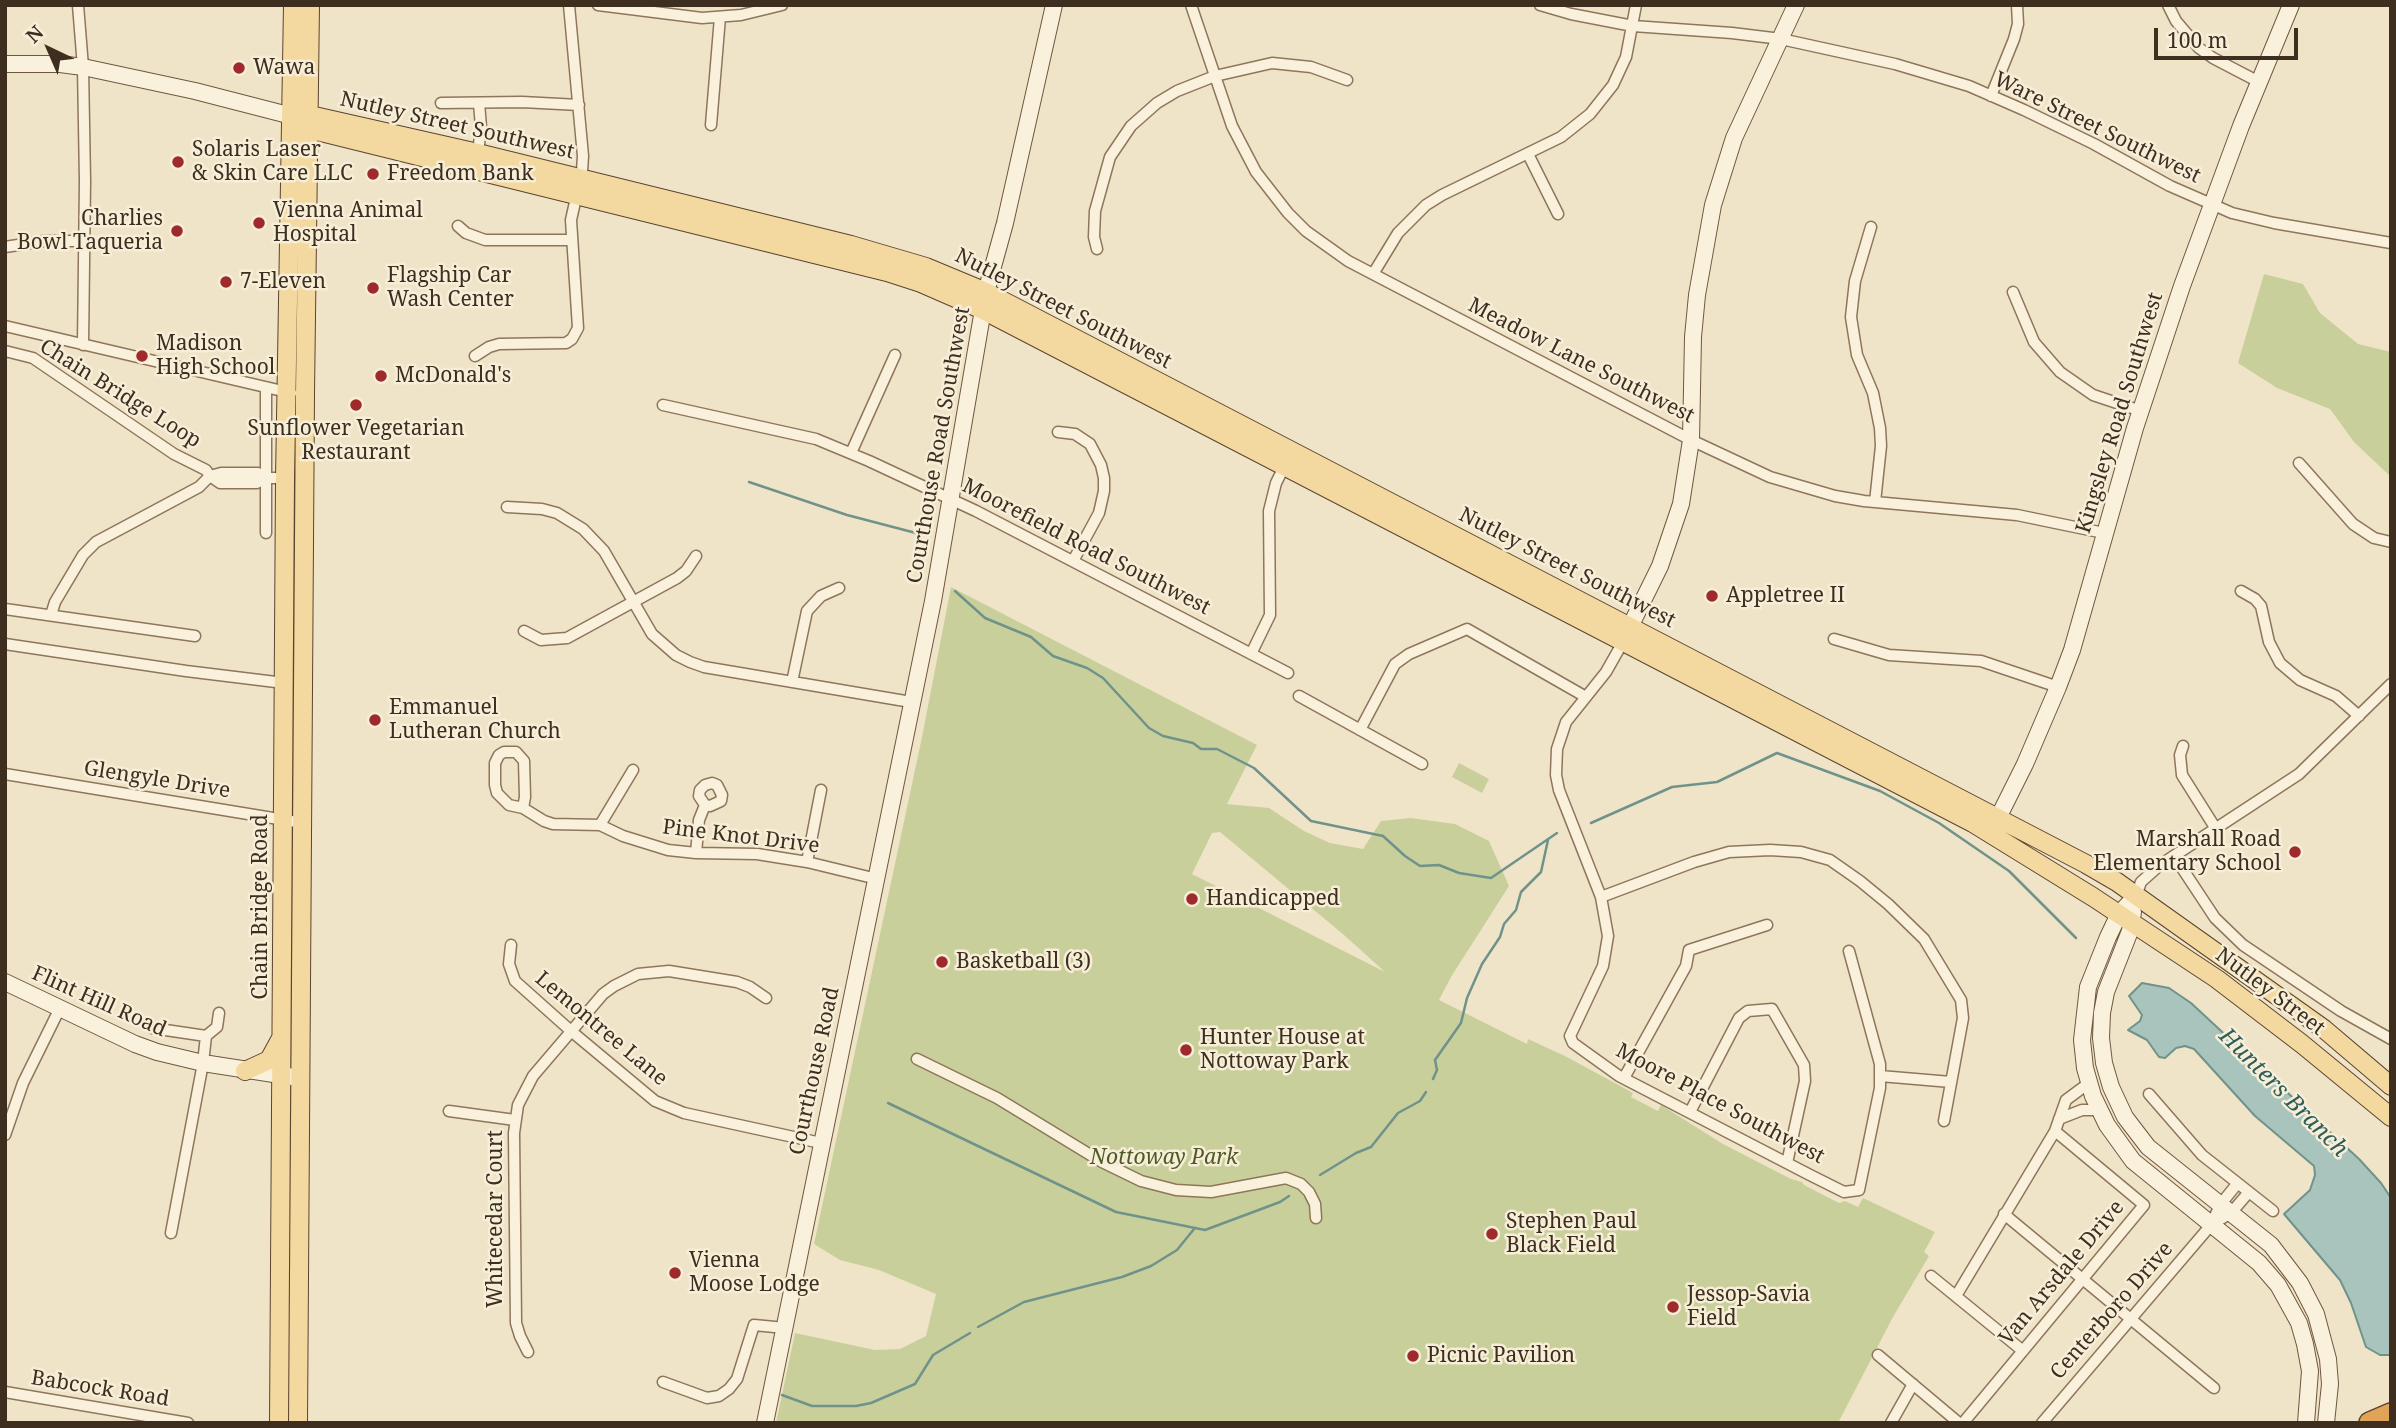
<!DOCTYPE html>
<style>
body{margin:0}
#map{position:relative;width:2396px;height:1428px;overflow:hidden;background:#f0e4c8;font-family:"Noto Serif",serif}
canvas{display:block}
.frame{position:absolute;inset:0;border:7px solid #3d2e20;pointer-events:none}
.north{position:absolute;left:14px;top:14px;width:70px;height:70px;-webkit-text-stroke:5px #f7eed8;paint-order:stroke;rotate:316deg;font-size:19px;font-weight:700;line-height:28px;text-align:center;color:#3d2e20}
.north::after{content:'';display:block;margin:auto;width:24px;height:32px;background:#3d2e20;clip-path:polygon(50% 0,100% 100%,50% 72%,0 100%)}
.scale{position:absolute;left:2154px;top:28px;width:144px;height:32px;box-sizing:border-box;border:4px solid #3d2e20;border-top:0;padding-left:9px;font-size:21px;line-height:24px;white-space:nowrap;color:#3d2e20;-webkit-text-stroke:5px #f7eed8;paint-order:stroke}
</style>
<div id="map">
<canvas width="2396" height="1428"></canvas>
<div class="frame"></div>
<div class="north">N</div>
<div class="scale">100 m</div>
</div>
<script>
const g = document.querySelector('canvas').getContext('2d');
g.lineJoin = 'round';
function fillPath(path, color) {
  g.fillStyle = color;
  g.fill(path, 'evenodd');
}
function shape(rows) {
  const path = new Path2D();
  for (const r of rows) {
    path.moveTo(r[0], r[1]);
    for (let i = 2; i < r.length; i += 2) path.lineTo(r[i], r[i + 1]);
  }
  return path;
}
function trace(path, color, width, dash) {
  g.strokeStyle = color;
  g.lineWidth = width;
  g.lineCap = dash ? 'butt' : 'round';
  g.setLineDash(dash || []);
  g.stroke(path);
}
function label(font, color, halo, rows, align = 'center') {
  g.font = font + ' "Noto Serif",serif';
  g.lineWidth = 5;
  g.setLineDash([]);
  g.textBaseline = 'middle';
  g.strokeStyle = halo;
  g.fillStyle = color;
  for (const [text, x, y, turn = 0] of rows) {
    g.save();
    g.translate(x, y);
    g.rotate((+turn || 0) * Math.PI / 180);
    g.textAlign = isNaN(turn) ? turn : align;
    if (halo) g.strokeText(text, 0, 0);
    g.fillText(text, 0, 0);
    g.restore();
  }
}
const green = shape([
 [2264,274,2303,284,2320,313,2358,344,2391,352,2391,477,2354,442,2330,409,2277,388,2238,363],
 [951,587,1257,745,1227,804,1269,808,1304,831,1330,843,1363,849,1381,821,1411,818,1455,824,1489,841,1509,886,1451,977,1439,1000,1527,1044,1528,1039,1565,1056,1633,1093,1631,1097,1658,1111,1661,1105,1723,1144,1791,1179,1802,1182,1804,1185,1839,1203,1845,1201,1858,1207,1863,1198,1935,1232,1924,1252,1929,1256,1893,1317,1838,1423,776,1423,795,1333,875,1350,900,1349,926,1336,936,1294,879,1270,840,1260,814,1244,922,737],
 [1220,832,1344,935,1385,972,1192,874,1212,833],
 [1459,763,1489,779,1482,793,1452,777]
]);
const water = shape([
 [2142,983,2169,988,2191,1003,2359,1159,2381,1183,2391,1198,2391,1355,2380,1355,2366,1347,2351,1303,2340,1280,2284,1214,2310,1190,2315,1175,2314,1166,2255,1116,2194,1049,2185,1046,2176,1048,2165,1058,2159,1057,2147,1040,2128,1030,2140,1021,2142,1015,2129,996,2142,983]
]);
const stream = shape([
 [749,482,847,515,916,533,926,549],
 [955,591,985,618,1031,637,1053,656,1087,668,1103,678,1149,728,1163,736,1193,743,1201,749,1217,749,1254,768,1311,821,1383,836,1405,856,1420,866,1439,865,1459,873,1491,878,1557,833],
 [1591,823,1672,787,1717,782,1777,753,1880,791,1939,823,2009,871,2076,938],
 [1433,1079,1437,1070,1435,1060,1461,1023,1467,998,1482,964,1500,937,1504,924,1516,910,1521,892,1541,872,1548,840],
 [888,1103,1116,1212,1205,1230,1280,1202,1289,1196],
 [1320,1175,1356,1153,1371,1147,1398,1113,1420,1101,1426,1092],
 [978,1327,1024,1302,1122,1277,1151,1266,1177,1250,1194,1229],
 [782,1395,812,1406,856,1406,871,1403,915,1384,933,1355,970,1333]
]);
const street = shape([
 [78,5,83,67,85,181,83,345],
 [598,5,702,18,741,15,782,5],
 [1191,5,1232,126,1256,172,1288,213,1306,231,1348,261,1691,440,1770,477,1835,496,1864,501,2017,515,2104,533],
 [1540,5,1571,14,1633,26,1732,33,1781,39,1895,64,1969,86,2024,110,2094,144,2170,186,2232,213,2274,223,2391,243],
 [2168,5,2176,21,2199,48,2213,58,2259,82],
 [1991,96,2014,39,2018,24,2017,5],
 [441,103,522,102,579,105],
 [711,125,720,17],
 [478,153,481,127,479,103],
 [1528,154,1558,214],
 [458,226,466,233,485,240,572,240],
 [1871,227,1855,281,1851,317,1857,355,1873,393,1880,428,1881,446,1875,502],
 [5,247,44,241,84,241],
 [1097,249,1094,237,1095,211,1110,157,1131,126,1157,103,1177,91,1215,76,1272,63,1311,67,1347,80],
 [1373,274,1398,233,1426,205,1442,195,1561,137,1590,114,1613,85,1626,57,1636,5],
 [2013,292,2034,342,2060,372,2093,395,2141,411],
 [5,326,291,393],
 [5,351,33,358,174,454,206,470,210,476,220,483,257,483,266,478],
 [475,356,489,347,499,344,566,343,572,339,578,328,571,220,582,171,583,156,569,5],
 [266,388,266,533],
 [663,405,816,439,869,461,976,511,1288,673],
 [1058,432,1075,434,1090,444,1101,465,1104,478,1104,491,1099,513,1073,561],
 [851,453,895,355],
 [2299,463,2353,524,2374,538,2391,542],
 [507,507,542,509,557,513,583,529,604,551,652,634,676,655,690,662,704,667,911,702],
 [2241,591,2255,599,2261,606,2269,642,2280,663,2300,680,2336,696,2359,716],
 [5,609,195,636],
 [51,615,55,602,83,555,96,542,199,487,210,476,221,473,258,473,266,478,285,478],
 [524,631,541,640,567,638,677,578,686,571,696,556],
 [1834,639,1889,655,1981,661,2058,687],
 [1623,642,1606,672,1566,722,1557,749,1556,775,1559,790,1601,897,1608,936,1603,966,1570,1036,1573,1043,1619,1076,1810,1175,1844,1192,1859,1190,1880,1088,1880,1064,1849,951],
 [5,644,186,671,284,683],
 [1251,654,1270,615,1269,511,1276,483,1286,463],
 [792,682,807,611,821,596,839,588],
 [1299,696,1422,764],
 [1360,730,1395,664,1409,654,1467,629,1586,697],
 [2183,746,2180,755,2182,775,2216,829],
 [5,774,303,823],
 [523,808,525,797,524,761,516,752,504,752,499,755,495,763,495,785,497,793,509,805,523,808,544,821,553,824,600,825,623,836,668,850,696,853,757,854,807,862,877,879],
 [600,825,633,770],
 [696,853,699,820,705,805,699,796,700,790,705,785,712,783,717,785,722,795,721,801,710,806,705,805],
 [2174,856,2215,918,2243,945,2341,1011,2391,1039],
 [807,862,821,790],
 [2136,896,2141,882,2160,865,2299,774,2391,684],
 [1601,897,1694,862,1729,852,1770,850,1801,852,1830,860,1860,881,1888,904,1924,939,1961,1000,1963,1018,1944,1121],
 [511,945,509,964,515,981,571,1031,655,1101,684,1113,821,1143],
 [152,1028,206,1036],
 [917,1059,997,1098,1102,1162,1141,1181,1176,1190,1211,1192,1286,1178,1301,1184,1309,1192,1315,1204,1316,1218],
 [1880,1076,1951,1082],
 [1624,1078,1686,966,1689,950,1767,925],
 [2149,1094,2202,1155,2273,1211],
 [449,1111,515,1120],
 [1690,1112,1739,1018,1748,1011,1772,1009,1804,1065,1805,1081,1787,1163],
 [2059,1119,2082,1110,2099,1110],
 [5,1135,23,1083,60,1008],
 [2004,1214,2214,1388],
 [2211,1225,2231,1213,2249,1192],
 [171,1233,203,1063,206,1036,217,1027,219,1013],
 [1931,1276,2023,1351],
 [1956,1296,2055,1131,2066,1100,2089,1083],
 [528,1352,520,1336,516,1323,514,1133,518,1105,533,1076,603,994,614,986,638,974,669,971,737,982,750,987,766,998],
 [1878,1355,1959,1423],
 [663,1382,707,1398,719,1396,729,1389,737,1379,754,1325,785,1328],
 [5,1392,188,1423],
 [1891,1423,1913,1384],
 [1963,1423,2144,1205,2055,1131],
 [2042,1423,2211,1225,2220,1205,2237,1184]
]);
const secondary = shape([
 [5,64,60,64,83,67,195,91,292,116],
 [1625,637,1660,566,1681,504,1691,440,1693,337,1697,295,1713,205,1734,138,1796,5],
 [1998,818,2025,764,2058,687,2072,650,2135,428,2182,286,2241,126,2291,5],
 [2136,896,2119,914,2108,937,2088,987,2082,1040,2085,1068,2093,1096,2107,1125,2133,1161,2259,1263,2278,1285,2299,1323,2305,1344,2310,1371,2306,1423],
 [2133,912,2130,931,2106,992,2102,1013,2101,1038,2104,1063,2111,1087,2125,1117,2148,1147,2271,1245,2300,1283,2316,1314,2328,1359,2330,1384,2326,1423],
 [5,982,135,1044,157,1052,203,1063,293,1077],
 [765,1423,933,601,986,292,1005,223,1054,5]
]);
const primary = shape([
 [292,116,309,129,317,131,887,272,921,283,983,310,1973,823,2093,897,2217,979,2302,1044,2391,1117],
 [292,116,310,115,478,153,851,245,926,267,986,292,2086,864,2117,882,2324,1029,2391,1086],
 [245,1071,269,1060,281,1038],
 [279,1423,285,478,293,5],
 [298,1423,305,394,310,5]
]);
const highway = shape([
 [2370,1423,2391,1414]
]);
const markers = [
 [239,68,7,"#9e2a2b"],
 [178,162,7,"#9e2a2b"],
 [373,174,7,"#9e2a2b"],
 [259,223,7,"#9e2a2b"],
 [177,231,7,"#9e2a2b"],
 [226,282,7,"#9e2a2b"],
 [373,288,7,"#9e2a2b"],
 [142,356,7,"#9e2a2b"],
 [381,376,7,"#9e2a2b"],
 [356,405,7,"#9e2a2b"],
 [1712,596,7,"#9e2a2b"],
 [375,720,7,"#9e2a2b"],
 [2295,852,7,"#9e2a2b"],
 [1192,899,7,"#9e2a2b"],
 [942,962,7,"#9e2a2b"],
 [1186,1050,7,"#9e2a2b"],
 [1492,1234,7,"#9e2a2b"],
 [675,1273,7,"#9e2a2b"],
 [1673,1307,7,"#9e2a2b"],
 [1413,1356,7,"#9e2a2b"]
];
const poiNames = [
 ["Wawa",253,68],
 ["Solaris Laser",192,150],
 ["& Skin Care LLC",192,174],
 ["Freedom Bank",387,174],
 ["Vienna Animal",273,211],
 ["Hospital",273,235],
 ["Charlies",163,219,"right"],
 ["Bowl Taqueria",163,243,"right"],
 ["Flagship Car",387,276],
 ["Wash Center",387,300],
 ["7-Eleven",240,282],
 ["Madison",156,344],
 ["High School",156,368],
 ["McDonald's",395,376],
 ["Sunflower Vegetarian",356,429,"center"],
 ["Restaurant",356,453,"center"],
 ["Appletree II",1726,596],
 ["Emmanuel",389,708],
 ["Lutheran Church",389,732],
 ["Marshall Road",2281,840,"right"],
 ["Elementary School",2281,864,"right"],
 ["Handicapped",1206,899],
 ["Basketball (3)",956,962],
 ["Hunter House at",1200,1038],
 ["Nottoway Park",1200,1062],
 ["Stephen Paul",1506,1222],
 ["Black Field",1506,1246],
 ["Vienna",689,1261],
 ["Moose Lodge",689,1285],
 ["Jessop-Savia",1687,1295],
 ["Field",1687,1319],
 ["Picnic Pavilion",1427,1356]
];
const streetNames = [
 ["Nutley Street Southwest",457,126,13],
 ["Ware Street Southwest",2097,128,26],
 ["Nutley Street Southwest",1063,309,27],
 ["Meadow Lane Southwest",1581,361,27],
 ["Chain Bridge Loop",120,394,32],
 ["Kingsley Road Southwest",2120,413,-73],
 ["Courthouse Road Southwest",939,445,-80],
 ["Moorefield Road Southwest",1086,547,27],
 ["Nutley Street Southwest",1567,568,27],
 ["Glengyle Drive",157,780,9],
 ["Pine Knot Drive",741,837,7],
 ["Chain Bridge Road",261,907,-90],
 ["Nutley Street",2270,992,37],
 ["Flint Hill Road",99,1002,24],
 ["Lemontree Lane",601,1029,40],
 ["Courthouse Road",815,1071,-78],
 ["Moore Place Southwest",1720,1104,28],
 ["Whitecedar Court",496,1219,-90],
 ["Van Arsdale Drive",2062,1273,-50],
 ["Centerboro Drive",2112,1311,-49],
 ["Babcock Road",100,1389,9]
];
const parkNames = [
 ["Nottoway Park",1164,1158]
];
const waterNames = [
 ["Hunters Branch",2283,1093,45]
];
fillPath(green, '#c9cf9b');
fillPath(water, '#a9c4bc');
trace(water, '#6f938a', 2);
trace(stream, '#6f938a', 2.5);
trace(street, '#8d765c', 13);
trace(secondary, '#6f573f', 18);
trace(primary, '#5b4430', 20);
trace(highway, '#5b4430', 24);
trace(street, '#faf1dc', 10);
trace(secondary, '#faf1dc', 16);
trace(primary, '#f3d9a0', 18);
trace(highway, '#e0a458', 21);
for (const [x, y, r, color] of markers) {
  const dot = new Path2D();
  dot.arc(x, y, r, 0, 2 * Math.PI);
  g.fillStyle = color;
  g.fill(dot);
  trace(dot, '#f7eed8', 2.5);
}
label('21px', '#3d2e20', '#f7eed8', poiNames, 'left');
label('21px', '#3d2e20', '#f7eed8', streetNames);
label('italic 21px', '#4d5a26', '#f7eed8', parkNames);
label('italic 23px', '#2f5d5a', '#f7eed8', waterNames);
</script>
